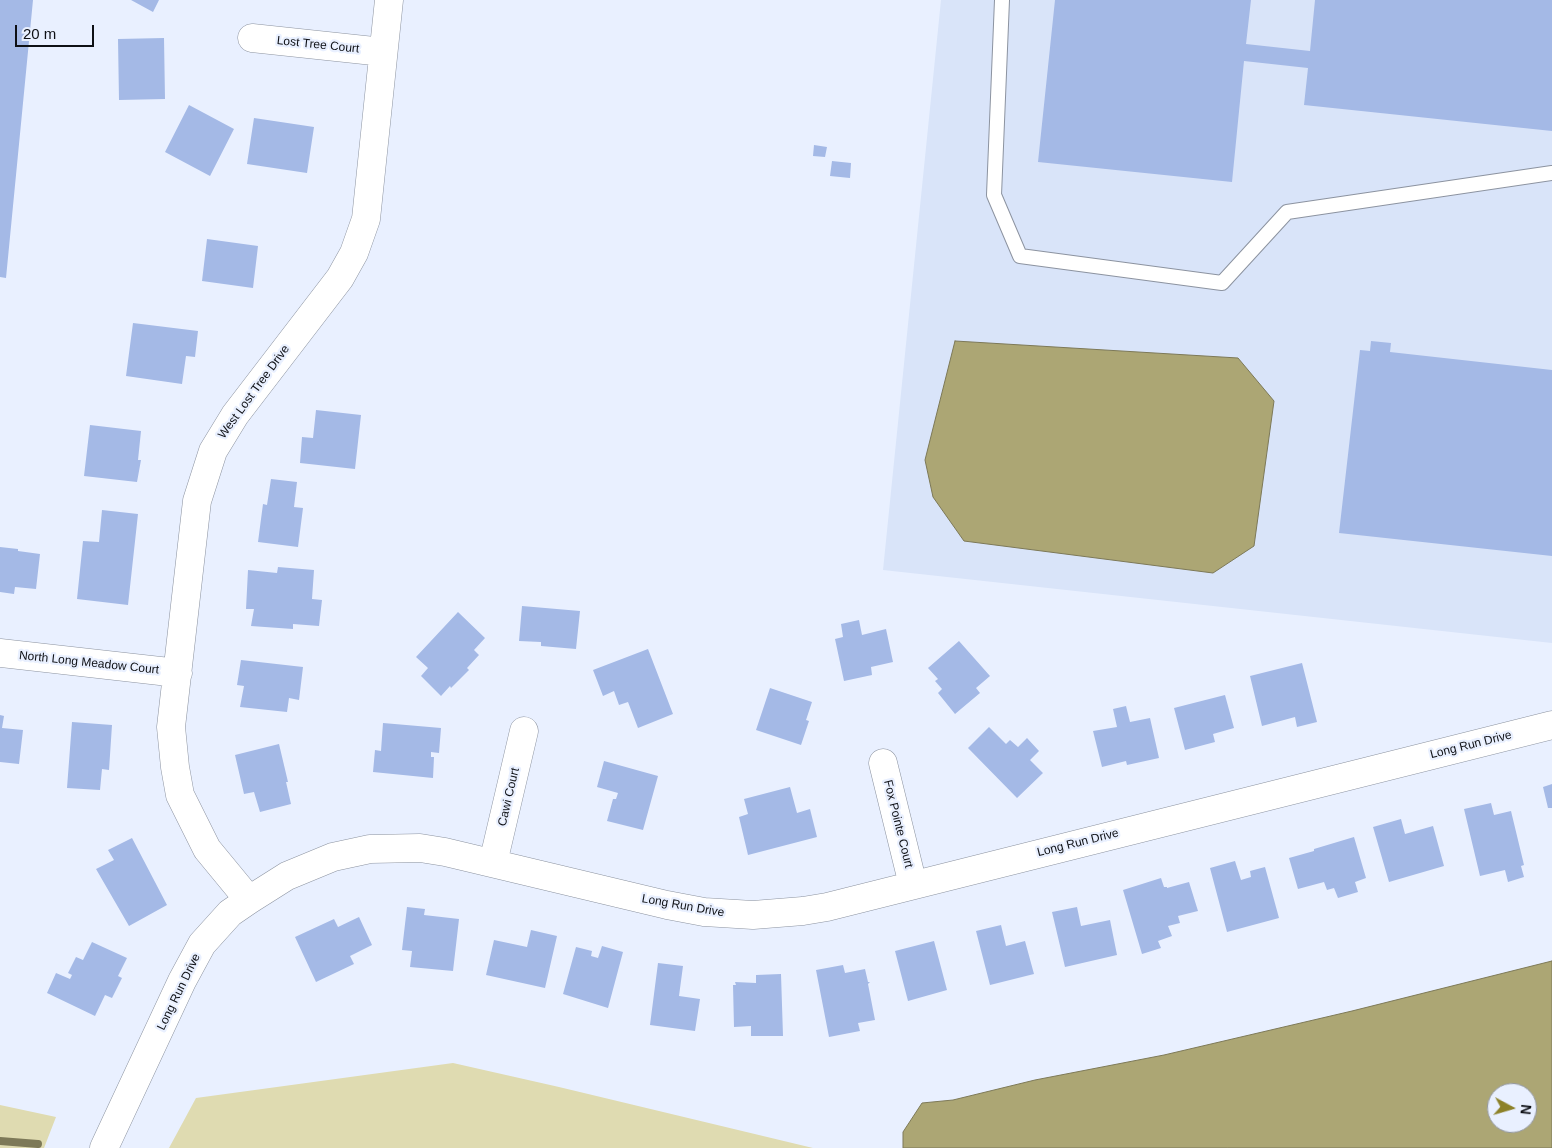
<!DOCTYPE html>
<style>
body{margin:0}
#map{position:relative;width:1552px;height:1148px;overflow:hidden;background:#e9f0ff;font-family:Arial,sans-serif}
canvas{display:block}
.north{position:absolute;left:1487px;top:1083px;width:50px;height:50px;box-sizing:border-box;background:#e9f0ff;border:1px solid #9196a1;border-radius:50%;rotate:96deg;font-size:14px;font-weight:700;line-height:20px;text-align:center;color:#0e1015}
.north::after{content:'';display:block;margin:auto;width:18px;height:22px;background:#8c8128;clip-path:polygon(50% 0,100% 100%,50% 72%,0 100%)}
.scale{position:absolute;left:15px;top:25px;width:79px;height:22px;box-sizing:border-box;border:2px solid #0e1015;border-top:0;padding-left:6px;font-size:15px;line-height:18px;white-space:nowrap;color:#0e1015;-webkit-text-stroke:4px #e9f0ff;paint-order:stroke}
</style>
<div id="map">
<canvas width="1552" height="1148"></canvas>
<div class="north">N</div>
<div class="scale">20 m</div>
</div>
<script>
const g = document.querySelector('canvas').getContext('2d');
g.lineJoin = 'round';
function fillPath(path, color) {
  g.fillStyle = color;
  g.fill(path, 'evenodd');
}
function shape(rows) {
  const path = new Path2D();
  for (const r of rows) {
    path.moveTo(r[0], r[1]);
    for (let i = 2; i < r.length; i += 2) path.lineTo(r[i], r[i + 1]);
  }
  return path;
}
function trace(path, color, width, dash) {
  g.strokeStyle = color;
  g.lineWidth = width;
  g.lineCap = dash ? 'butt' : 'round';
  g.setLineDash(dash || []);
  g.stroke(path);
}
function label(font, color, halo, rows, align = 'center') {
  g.font = font + ' Arial,sans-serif';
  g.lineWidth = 4.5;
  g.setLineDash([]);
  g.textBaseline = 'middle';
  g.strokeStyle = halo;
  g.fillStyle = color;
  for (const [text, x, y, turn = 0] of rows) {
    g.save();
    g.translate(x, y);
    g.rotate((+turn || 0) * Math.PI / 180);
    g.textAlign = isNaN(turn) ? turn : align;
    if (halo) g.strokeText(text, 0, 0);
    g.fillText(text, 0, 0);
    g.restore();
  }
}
const built = shape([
 [941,0,1552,0,1552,643,883,570]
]);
const green = shape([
 [453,1063,559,1087,813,1148,169,1148,196,1098],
 [0,1105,56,1117,44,1148,0,1148]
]);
const water = shape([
 [955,341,1238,358,1274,401,1254,546,1213,573,964,541,933,497,925,460,955,341],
 [1552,961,1552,1148,903,1148,903,1132,922,1103,953,1100,1035,1080,1164,1055,1352,1011,1552,961],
 [1497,1093,1527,1093,1527,1123,1497,1123,1497,1093]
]);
const stream = shape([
 [0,1141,38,1144]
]);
const building = shape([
 [0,0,33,0,6,278,0,277],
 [131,0,159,0,153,12],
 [1055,0,1251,0,1246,44,1310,51,1315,0,1552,0,1552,131,1304,105,1308,68,1244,61,1232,182,1038,162],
 [164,38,165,99,119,100,118,39],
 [189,105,234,129,210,176,165,152],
 [254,118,314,127,307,173,247,164],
 [814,145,827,147,825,157,813,156],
 [832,161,851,163,850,178,830,176],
 [207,239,258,246,253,288,202,281],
 [133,323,198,331,195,357,186,356,182,384,126,376],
 [1371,341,1391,343,1390,352,1552,370,1552,556,1339,533,1360,350,1370,351],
 [316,410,361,415,355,469,300,463,302,437,313,438],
 [90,425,141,431,138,460,141,460,137,482,84,476],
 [271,479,297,482,294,507,303,508,298,547,258,542,263,504,267,505],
 [102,510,138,514,128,605,77,599,83,541,99,542],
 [0,547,18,549,18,551,40,554,36,589,15,587,14,594,0,592],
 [278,567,314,570,312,599,322,600,319,626,293,624,293,629,251,626,254,609,246,609,248,570,277,573],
 [522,606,580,611,576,649,541,646,541,642,519,641],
 [458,612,485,638,474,650,479,655,467,668,469,670,451,688,450,686,441,696,421,676,428,668,416,657],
 [859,620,862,635,886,629,893,662,871,667,872,675,844,681,835,639,843,637,841,624],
 [959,641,990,676,976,688,980,693,955,714,938,693,942,689,935,681,938,679,928,668],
 [648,649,673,714,638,728,628,702,619,705,614,691,603,696,593,670],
 [241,660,303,667,299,700,289,698,287,712,240,707,244,686,237,685],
 [1302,663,1317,722,1297,727,1295,717,1262,726,1250,676],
 [770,688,812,702,806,720,809,721,801,745,756,730],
 [1225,695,1234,728,1213,734,1215,742,1185,750,1174,708],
 [1126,706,1130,722,1150,718,1159,758,1127,765,1126,761,1102,767,1093,731,1117,727,1113,709],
 [0,715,4,716,2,728,23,730,19,764,0,762],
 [72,722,112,725,109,770,102,769,100,790,67,788],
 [383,723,441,728,439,753,431,752,431,757,434,757,433,778,373,772,375,750,381,751],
 [989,727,1006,744,1010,740,1018,747,1027,738,1039,751,1030,760,1043,773,1017,798,968,748],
 [279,744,288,782,286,782,291,804,260,812,254,792,244,794,235,755],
 [604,761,658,776,643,830,607,821,613,799,616,799,618,793,597,787],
 [1552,784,1552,808,1548,808,1543,787],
 [790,787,797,813,810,809,817,837,748,855,739,817,748,814,744,799],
 [1491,803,1494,815,1511,811,1524,865,1521,866,1524,877,1508,882,1505,870,1480,876,1464,809],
 [1401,819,1405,834,1433,826,1444,866,1389,882,1373,827],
 [1354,837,1366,878,1355,882,1358,892,1338,898,1334,888,1327,890,1324,882,1298,889,1289,858,1314,851,1314,849],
 [132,838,167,905,129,926,96,869,114,860,108,850],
 [1235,861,1241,880,1251,877,1250,871,1265,867,1279,918,1227,932,1210,868],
 [1161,878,1164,887,1167,887,1167,888,1189,882,1198,911,1178,916,1180,923,1168,926,1172,936,1158,941,1161,948,1142,954,1123,890],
 [407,907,425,909,424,915,459,919,453,971,410,967,412,951,402,950],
 [1077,907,1081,926,1110,920,1117,955,1065,967,1052,912],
 [359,917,372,945,350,956,354,964,316,982,295,937,334,919,338,927],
 [1001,925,1006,946,1025,941,1034,974,990,985,976,931],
 [531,930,557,936,545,988,486,975,494,940,527,947],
 [934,941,947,990,908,1001,895,951],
 [92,942,127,958,118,976,122,978,112,998,105,995,95,1016,47,993,56,973,70,979,72,975,68,973,76,957,83,960],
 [602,946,623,952,608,1008,563,994,576,947,592,951,591,956,598,958],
 [658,963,683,966,679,996,700,999,695,1031,650,1025],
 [843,965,845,973,865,969,868,982,870,982,868,984,875,1020,858,1023,860,1031,829,1037,816,970],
 [781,974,783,1036,751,1036,751,1026,734,1027,733,985,736,985,735,982,756,983,756,975]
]);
const lane = shape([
 [1002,0,994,195,1020,256,1222,283,1287,212,1552,173]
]);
const street = shape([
 [252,38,383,52],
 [0,653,178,673],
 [883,763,913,885],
 [493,863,524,731],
 [249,900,207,849,180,795,175,767,171,727,197,501,213,451,235,415,340,278,354,253,366,219,389,0],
 [104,1148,182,981,202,944,230,913,249,900,287,876,333,857,370,849,420,848,445,852,667,905,704,912,753,915,803,911,827,907,1552,725]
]);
const streetNames = [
 ["Lost Tree Court",318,45,6],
 ["West Lost Tree Drive",254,392,-54],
 ["North Long Meadow Court",89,663,6],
 ["Long Run Drive",1471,745,-14],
 ["Cawi Court",509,797,-77],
 ["Fox Pointe Court",898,824,76],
 ["Long Run Drive",1078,843,-14],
 ["Long Run Drive",683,906,10],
 ["Long Run Drive",179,992,-64]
];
fillPath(built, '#d9e4f9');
fillPath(green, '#dfdbb1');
fillPath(water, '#aca674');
trace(water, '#7d7958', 1);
trace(stream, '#7d7958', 8);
fillPath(building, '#a4b9e6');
trace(lane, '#8c93a0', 16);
trace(street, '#8c93a0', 29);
trace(lane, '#fff', 14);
trace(street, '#fff', 28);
label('12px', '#0e1015', '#e9f0ff', streetNames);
</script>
